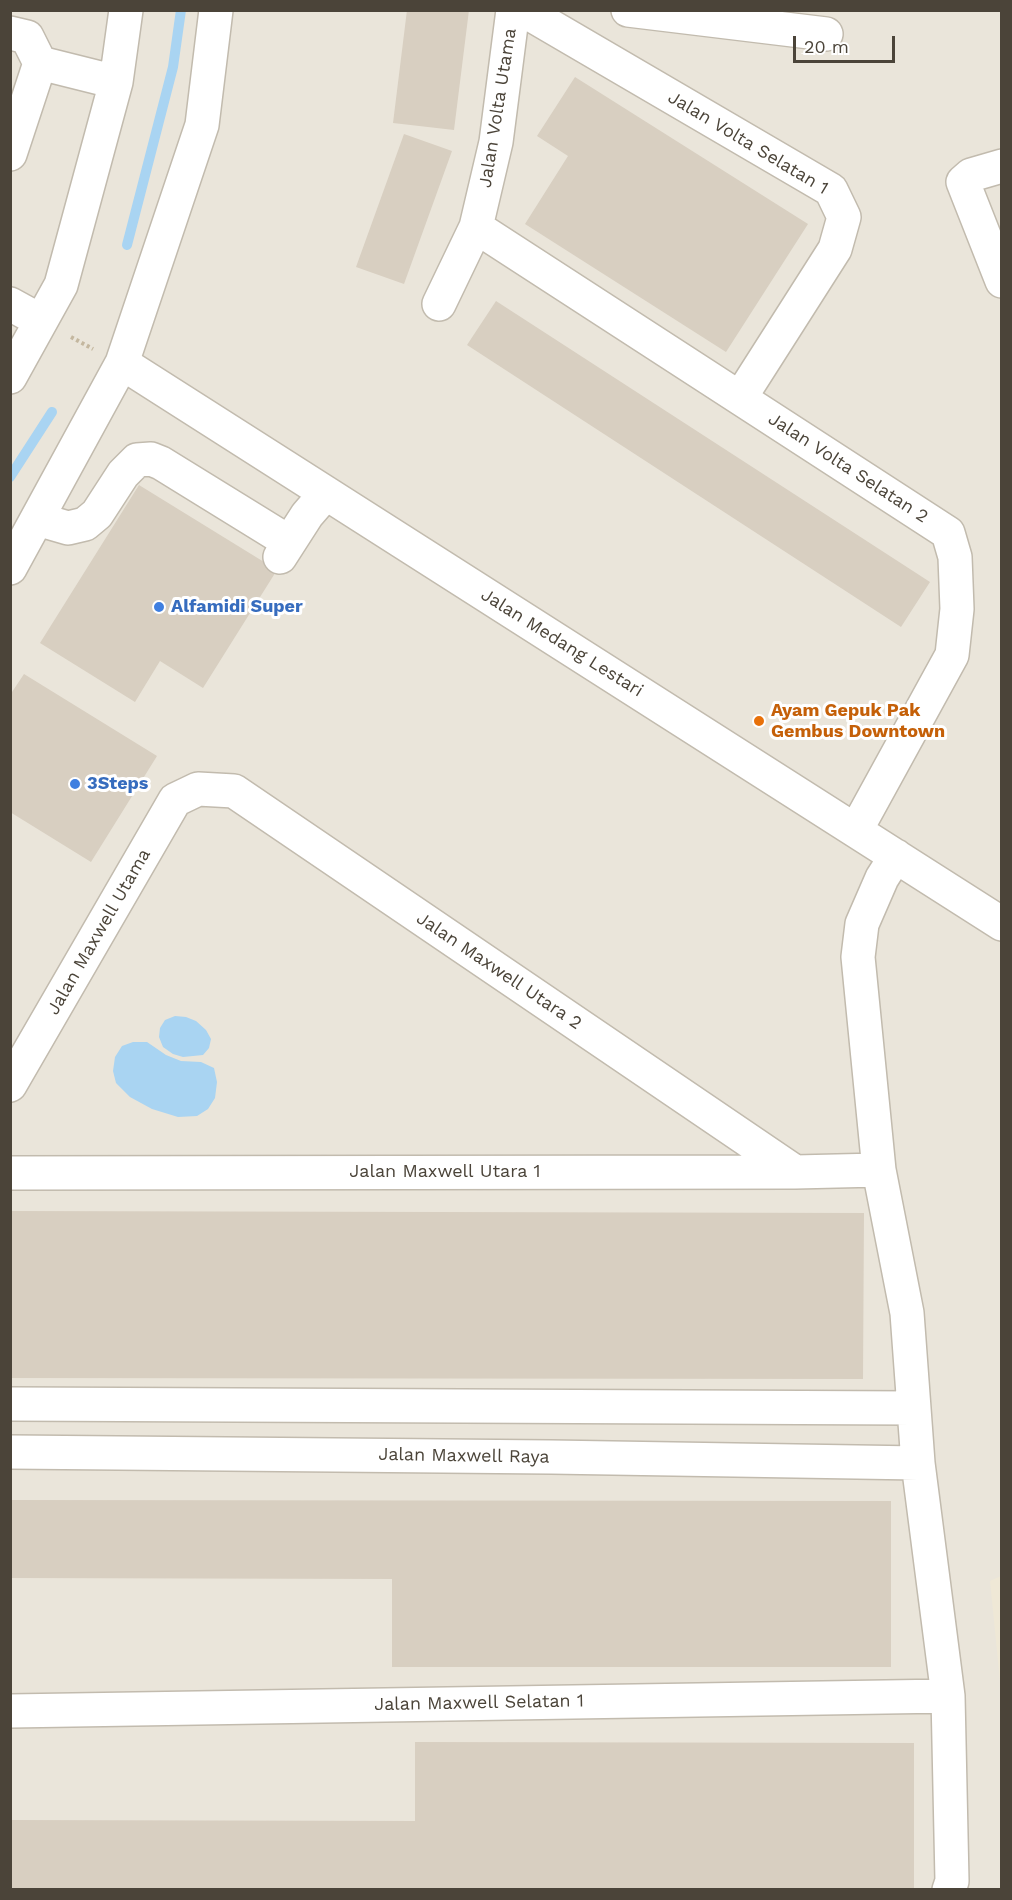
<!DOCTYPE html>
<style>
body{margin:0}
#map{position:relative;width:1012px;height:1900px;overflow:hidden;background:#f6f3ec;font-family:"Work Sans",sans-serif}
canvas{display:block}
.frame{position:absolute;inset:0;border:12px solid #4b4439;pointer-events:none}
.scale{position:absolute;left:793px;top:36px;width:102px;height:27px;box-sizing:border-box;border:3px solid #4b4439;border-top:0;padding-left:8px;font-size:18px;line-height:21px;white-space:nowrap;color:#4b4439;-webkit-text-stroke:4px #fff;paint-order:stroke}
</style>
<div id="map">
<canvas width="1012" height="1900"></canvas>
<div class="frame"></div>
<div class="scale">20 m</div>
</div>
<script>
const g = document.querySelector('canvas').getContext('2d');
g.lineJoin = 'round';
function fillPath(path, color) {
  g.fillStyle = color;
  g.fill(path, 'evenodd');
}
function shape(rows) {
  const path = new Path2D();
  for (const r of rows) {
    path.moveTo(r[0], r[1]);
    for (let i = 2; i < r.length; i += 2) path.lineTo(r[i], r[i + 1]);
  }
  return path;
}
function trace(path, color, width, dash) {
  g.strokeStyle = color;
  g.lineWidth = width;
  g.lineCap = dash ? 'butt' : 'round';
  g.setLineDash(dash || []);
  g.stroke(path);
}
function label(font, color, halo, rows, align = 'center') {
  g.font = font + ' "Work Sans",sans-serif';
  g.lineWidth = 6;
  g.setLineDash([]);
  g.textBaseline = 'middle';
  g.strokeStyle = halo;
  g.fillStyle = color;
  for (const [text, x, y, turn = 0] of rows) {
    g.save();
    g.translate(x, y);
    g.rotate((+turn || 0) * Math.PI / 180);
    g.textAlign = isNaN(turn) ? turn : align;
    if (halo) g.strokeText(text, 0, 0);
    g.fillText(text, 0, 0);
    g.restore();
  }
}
const residential = shape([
 [11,11,1001,11,1001,1889,11,1890]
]);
const education = shape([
 [1001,1576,1001,1691,990,1581]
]);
const water = shape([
 [175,1016,186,1017,196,1021,206,1030,211,1039,209,1048,203,1055,183,1057,173,1054,163,1047,159,1037,160,1028,165,1020],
 [133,1042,147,1042,166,1055,181,1061,201,1062,214,1068,217,1082,215,1098,208,1109,197,1116,178,1117,152,1109,130,1097,116,1083,113,1071,115,1057,122,1046]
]);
const stream = shape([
 [127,245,173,67,181,10],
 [10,477,52,412]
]);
const building = shape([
 [407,10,469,10,454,130,393,123],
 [575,77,808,224,726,352,525,224,568,156,537,136],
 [404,134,452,151,404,284,356,267],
 [496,301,930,582,901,627,467,345],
 [139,485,277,570,203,688,160,661,135,702,40,643],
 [24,674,157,756,91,862,10,812,10,695],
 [10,1211,864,1213,863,1379,10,1378],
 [10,1500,891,1501,891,1667,392,1667,392,1579,10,1578],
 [415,1742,914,1743,914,1890,10,1890,10,1820,415,1821]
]);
const path = shape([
 [71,337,93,349]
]);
const minor = shape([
 [523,10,831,190,844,217,835,249,740,398],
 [628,10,826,34],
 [10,33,27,37,40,63,10,154],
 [40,63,116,82],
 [1002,166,971,175,963,182,1002,281],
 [476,227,948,533,955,557,957,609,952,655,856,830],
 [10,304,41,321],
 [439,304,476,227,496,142,513,10],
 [122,363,1002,924],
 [10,377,61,285,116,82,126,10],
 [37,519,68,528,85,524,97,514,123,474,137,460,151,459,161,463,289,542],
 [280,557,307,515,326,493],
 [10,568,122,363,202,125,216,10],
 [896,856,882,878,862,924,858,957,879,1170,907,1313,918,1463,948,1696,952,1881,949,1890],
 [10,1085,175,800,198,789,234,791,795,1172],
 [10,1173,795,1172,879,1170],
 [10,1404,914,1408],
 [10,1452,551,1457,918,1463],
 [10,1711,948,1696]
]);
const markers = [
 [159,607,6,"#3f7fe0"],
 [759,721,6,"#e8710a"],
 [75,784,6,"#3f7fe0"]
];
const streetNames = [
 ["Jalan Volta Utama",498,108,-81],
 ["Jalan Volta Selatan 1",748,143,31],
 ["Jalan Volta Selatan 2",848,468,33],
 ["Jalan Medang Lestari",562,643,32],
 ["Jalan Maxwell Utama",99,932,-60],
 ["Jalan Maxwell Utara 2",499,971,34],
 ["Jalan Maxwell Utara 1",445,1172],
 ["Jalan Maxwell Raya",464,1456,1],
 ["Jalan Maxwell Selatan 1",479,1703,-1]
];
const shopNames = [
 ["Alfamidi Super",171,607],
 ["3Steps",87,784]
];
const foodNames = [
 ["Ayam Gepuk Pak",771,711],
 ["Gembus Downtown",771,732]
];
fillPath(residential, '#eae5da');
fillPath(education, '#efe8d6');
fillPath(water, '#a9d4f2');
trace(stream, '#a9d4f2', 10);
fillPath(building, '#d8cfc1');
trace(minor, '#c2bbae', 36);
trace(path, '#c4b79f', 4, [3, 3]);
trace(minor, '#fff', 33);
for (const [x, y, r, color] of markers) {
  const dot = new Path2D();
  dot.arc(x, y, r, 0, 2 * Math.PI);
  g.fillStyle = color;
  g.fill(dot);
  trace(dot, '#fff', 2);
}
label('18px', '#4b4439', '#fff', streetNames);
label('bold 18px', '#366cbe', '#fff', shopNames, 'left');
label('bold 18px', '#c56008', '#fff', foodNames, 'left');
</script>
